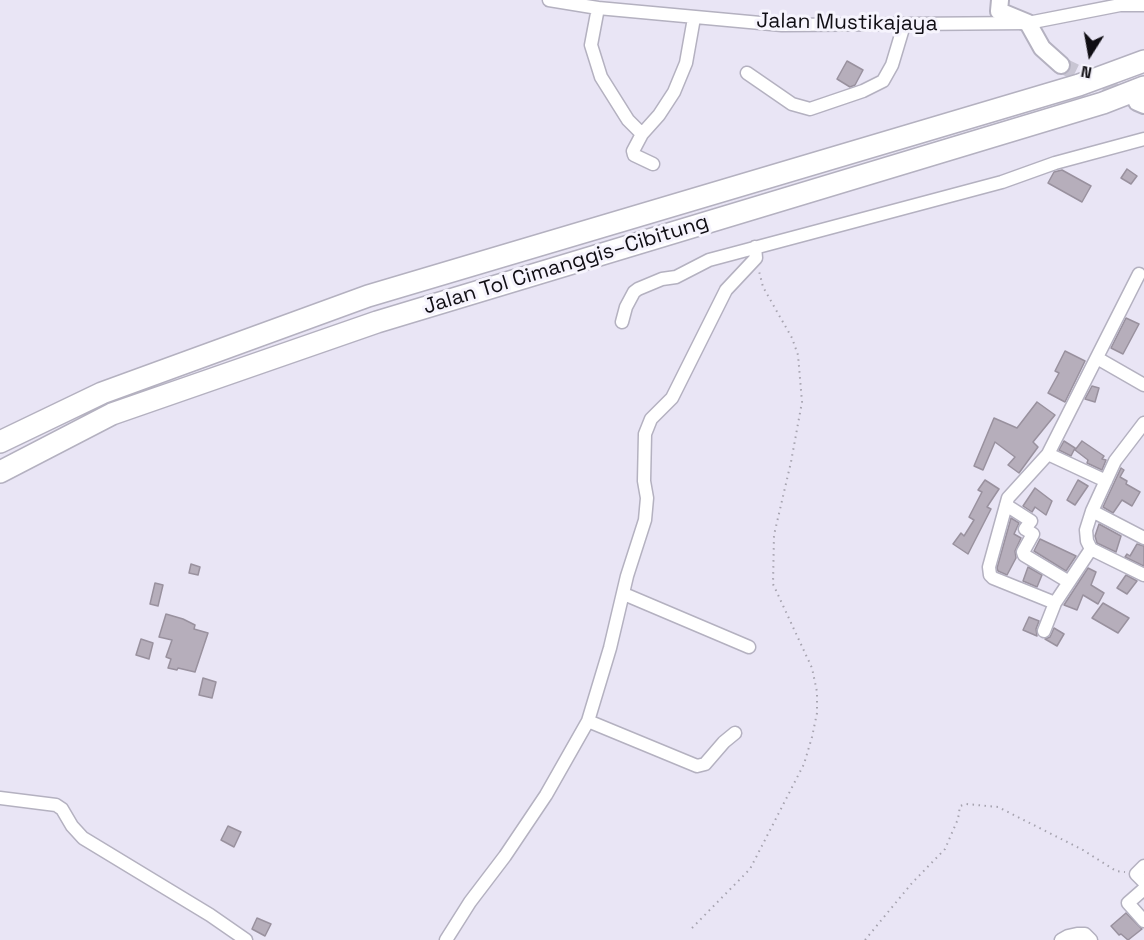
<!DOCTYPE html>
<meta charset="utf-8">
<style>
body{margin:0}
#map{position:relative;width:1144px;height:940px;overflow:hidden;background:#e9e5f5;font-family:"Space Grotesk",sans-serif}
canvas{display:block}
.north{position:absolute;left:1060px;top:24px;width:60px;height:60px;-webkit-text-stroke:4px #f6f4fd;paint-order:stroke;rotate:191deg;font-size:16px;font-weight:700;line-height:24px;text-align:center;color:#100e14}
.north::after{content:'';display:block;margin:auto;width:21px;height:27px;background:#100e14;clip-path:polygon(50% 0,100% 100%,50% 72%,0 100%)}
</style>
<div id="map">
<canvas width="1144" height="940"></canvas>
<div class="north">N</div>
</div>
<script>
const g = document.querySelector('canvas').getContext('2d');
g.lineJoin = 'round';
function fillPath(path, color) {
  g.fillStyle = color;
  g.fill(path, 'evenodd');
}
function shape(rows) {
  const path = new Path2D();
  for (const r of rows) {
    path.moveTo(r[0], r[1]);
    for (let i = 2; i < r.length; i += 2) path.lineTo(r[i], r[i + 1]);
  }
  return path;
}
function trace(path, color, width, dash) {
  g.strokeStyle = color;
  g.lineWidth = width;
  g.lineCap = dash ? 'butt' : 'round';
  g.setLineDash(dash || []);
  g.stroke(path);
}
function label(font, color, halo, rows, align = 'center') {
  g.font = font + ' "Space Grotesk",sans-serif';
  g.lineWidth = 6;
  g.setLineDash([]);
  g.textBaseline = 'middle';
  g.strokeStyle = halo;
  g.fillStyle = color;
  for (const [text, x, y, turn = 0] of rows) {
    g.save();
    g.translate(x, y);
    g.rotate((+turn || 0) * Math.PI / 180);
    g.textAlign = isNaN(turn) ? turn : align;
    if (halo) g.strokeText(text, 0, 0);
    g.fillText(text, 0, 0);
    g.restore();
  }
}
const building = shape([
 [847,61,863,70,855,85,850,87,837,79,847,61],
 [1127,169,1137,176,1131,184,1121,178,1127,169],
 [1062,170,1091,186,1082,202,1048,183,1054,172,1062,170],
 [1126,318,1139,324,1123,354,1111,348,1126,318],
 [1065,351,1085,361,1065,402,1048,393,1059,373,1055,371,1065,351],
 [1092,386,1099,388,1095,402,1085,399,1092,386],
 [1037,402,1055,415,1033,442,1038,447,1019,473,1008,465,1015,457,995,442,983,470,974,466,994,418,1017,428,1037,402],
 [1064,441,1075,448,1071,456,1059,450,1064,441],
 [1082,441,1104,456,1102,459,1106,460,1102,470,1087,463,1088,460,1075,450,1082,441],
 [1121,468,1124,470,1120,477,1127,481,1126,484,1140,492,1132,506,1122,500,1113,513,1103,507,1121,468],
 [985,480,999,489,987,507,991,509,968,554,953,544,961,533,964,536,974,520,969,517,982,492,978,490,985,480],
 [1078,480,1088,486,1075,505,1067,500,1078,480],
 [1035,488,1052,501,1046,515,1035,507,1032,512,1023,506,1035,488],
 [1011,518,1019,523,1014,534,1021,538,1015,551,1016,558,1007,575,998,571,997,568,1011,518],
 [1099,524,1121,536,1116,552,1097,543,1095,536,1099,524],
 [1040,539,1076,556,1066,571,1034,551,1040,539],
 [1137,544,1144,546,1144,566,1125,557,1127,554,1130,556,1137,544],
 [191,564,200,567,198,575,189,573,191,564],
 [1028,567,1042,575,1037,587,1023,581,1028,567],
 [1088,568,1096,572,1091,585,1104,593,1098,604,1083,595,1077,610,1064,605,1088,568],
 [1126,575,1137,581,1127,594,1117,588,1126,575],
 [155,583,163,585,158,606,150,604,155,583],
 [1103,603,1129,618,1118,633,1092,618,1103,603],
 [166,614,183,619,195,625,194,629,208,633,195,672,178,668,177,670,168,668,171,659,166,657,172,640,159,637,166,614],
 [1029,617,1039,621,1036,629,1037,636,1023,630,1029,617],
 [1054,628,1064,634,1057,646,1045,639,1050,637,1054,628],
 [141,639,153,643,149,659,136,655,141,639],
 [203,678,216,682,212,698,199,695,203,678],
 [228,826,241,832,234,847,221,840,228,826],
 [1126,913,1142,929,1128,940,1121,934,1119,935,1111,926,1126,913],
 [257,918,271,924,265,936,252,929,257,918]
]);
const secondaryTunnel = shape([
 [1061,65,1131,99]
]);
const path = shape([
 [692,928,750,869,804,764,812,737,817,713,817,692,812,668,773,584,774,535,791,462,802,402,798,355,792,338,763,287,759,271],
 [865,940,912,883,945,849,958,819,960,806,966,804,998,807,1083,850,1116,871,1125,872]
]);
const street = shape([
 [549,0,598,8,782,25,1028,23,1120,5,1144,5],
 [598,8,591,45,601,77,628,120,642,134,633,151,634,155,653,164],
 [747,73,792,104,810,109,863,91,883,81,892,65,904,25],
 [642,134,659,115,674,92,686,63,694,18],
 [622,322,626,307,634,292,638,289,662,279,676,277,709,260,1002,182,1055,163,1144,139],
 [1097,358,1144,385],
 [1048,454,1106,481],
 [1006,505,1031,521,1025,529,1033,534,1023,552,1024,555,1069,582],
 [1092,511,1144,538],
 [1091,549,1144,575],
 [624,594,749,647],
 [1055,603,993,578,990,575,989,567,1008,498,1048,454,1139,274],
 [1044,631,1055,603,1091,549,1087,541,1086,530,1092,511,1115,461,1144,423],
 [588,721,697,766,705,764,724,742,735,733],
 [0,798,56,805,62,809,72,826,83,838,210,915,246,940],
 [1144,866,1136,874,1144,882],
 [1144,889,1128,903,1144,921],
 [446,940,470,902,505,856,546,795,588,721,610,648,627,576,645,520,647,498,644,481,645,434,651,419,672,398,726,290,756,258,755,247],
 [1061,940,1068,936,1077,934,1085,934,1091,940]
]);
const secondary = shape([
 [1000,0,999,11,1028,23,1042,48,1061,65],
 [1137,102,1144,105]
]);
const highway = shape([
 [0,442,102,393,368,296,1079,85,1144,61],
 [0,472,112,414,377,322,1103,103,1144,87]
]);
const streetNames = [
 ["Jalan Mustikajaya",847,23,1],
 ["Jalan Tol Cimanggis–Cibitung",566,265,-17]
];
fillPath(building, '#b6aebb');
trace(building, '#99919e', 1.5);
trace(secondaryTunnel, '#c8c5d3', 16, [16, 8]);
trace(street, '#b4b1c0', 15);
trace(secondary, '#b4b1c0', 20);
trace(highway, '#b4b1c0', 24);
trace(path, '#a6a3af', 2, [1.5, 4.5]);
trace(street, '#fff', 12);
trace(secondary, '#fff', 16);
trace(highway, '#fff', 21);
label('21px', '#100e14', '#f6f4fd', streetNames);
</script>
